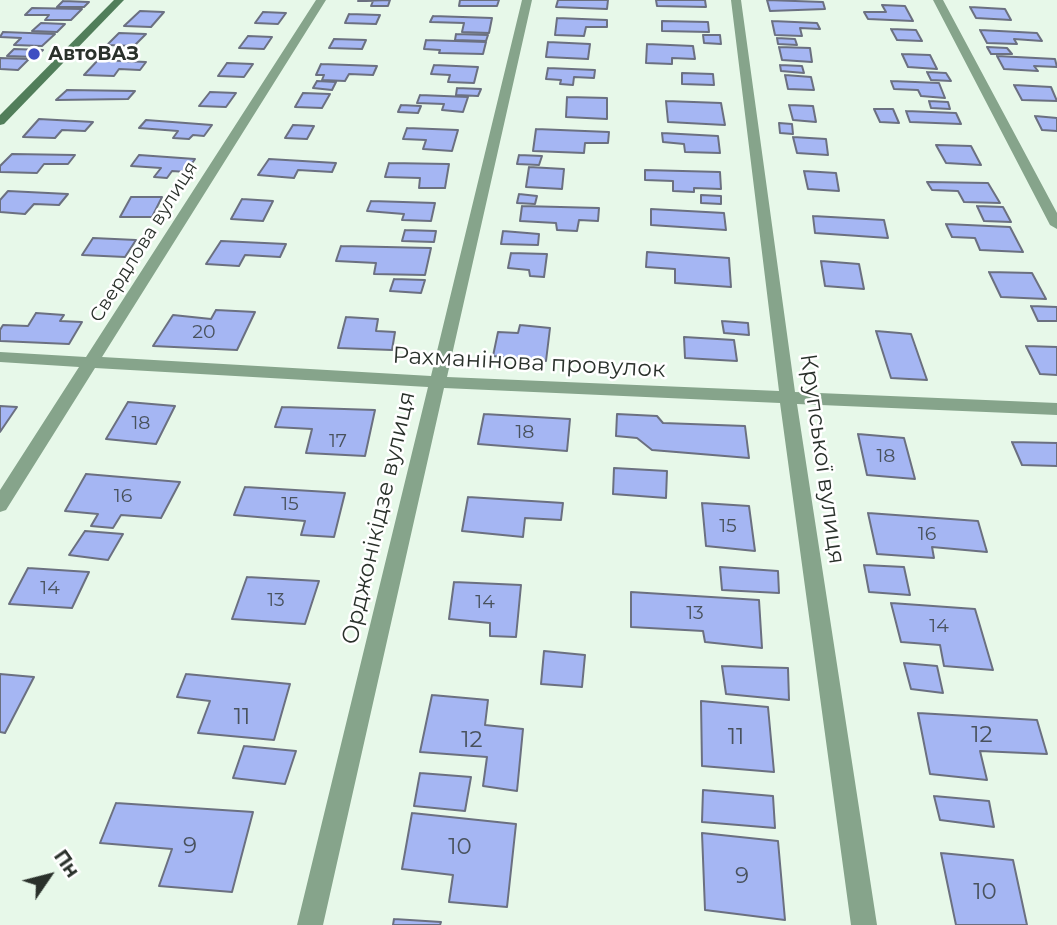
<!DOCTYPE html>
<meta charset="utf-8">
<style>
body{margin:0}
#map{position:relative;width:1057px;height:925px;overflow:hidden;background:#e7f8e9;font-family:Montserrat,sans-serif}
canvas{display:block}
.north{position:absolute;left:14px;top:841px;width:70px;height:70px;-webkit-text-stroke:5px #fff;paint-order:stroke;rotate:55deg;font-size:19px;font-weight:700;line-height:28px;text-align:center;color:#2a312b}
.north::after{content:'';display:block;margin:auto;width:24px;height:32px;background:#2a312b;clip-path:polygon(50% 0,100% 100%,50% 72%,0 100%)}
</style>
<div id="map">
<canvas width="1057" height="925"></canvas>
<div class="north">Пн</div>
</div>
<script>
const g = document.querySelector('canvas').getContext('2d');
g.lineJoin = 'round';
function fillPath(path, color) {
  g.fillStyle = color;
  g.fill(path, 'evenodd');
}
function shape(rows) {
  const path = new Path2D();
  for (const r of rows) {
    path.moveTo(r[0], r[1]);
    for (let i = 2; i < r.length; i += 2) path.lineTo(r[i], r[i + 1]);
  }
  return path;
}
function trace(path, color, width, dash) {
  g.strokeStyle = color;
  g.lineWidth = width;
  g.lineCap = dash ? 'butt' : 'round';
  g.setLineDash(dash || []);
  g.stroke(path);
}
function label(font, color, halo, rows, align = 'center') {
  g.font = font + ' Montserrat,sans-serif';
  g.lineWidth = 5;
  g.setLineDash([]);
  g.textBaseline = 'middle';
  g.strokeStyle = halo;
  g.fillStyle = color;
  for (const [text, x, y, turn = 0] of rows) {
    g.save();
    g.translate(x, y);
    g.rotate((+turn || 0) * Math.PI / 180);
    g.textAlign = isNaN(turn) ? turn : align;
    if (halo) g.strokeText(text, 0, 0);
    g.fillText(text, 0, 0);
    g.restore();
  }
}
const building = shape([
 [390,0,388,6,371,6,373,1,358,1,390,0],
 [460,0,499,0,497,6,459,6,460,0],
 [558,0,608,0,607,9,556,7,558,0],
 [656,0,705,0,706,7,657,6,656,0],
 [767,0,823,2,825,9,770,11,767,0],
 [63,1,89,2,84,7,57,7,63,1],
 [882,5,905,6,913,21,868,19,864,12,886,12,882,5],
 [970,7,1005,9,1011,20,976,18,970,7],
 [32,8,82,9,71,20,45,20,49,15,25,15,32,8],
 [140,11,164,12,151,27,124,26,140,11],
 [263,12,286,13,278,24,255,23,263,12],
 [349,14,380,15,376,24,345,23,349,14],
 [433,16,492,18,489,33,462,32,464,23,430,22,433,16],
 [557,18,607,20,607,27,586,27,584,36,555,35,557,18],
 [662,21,708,22,709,32,662,31,662,21],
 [772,21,817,23,820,29,800,28,802,36,775,35,772,21],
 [41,23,65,24,57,32,32,31,41,23],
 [891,29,916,30,922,41,897,40,891,29],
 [980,30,1037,33,1042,41,1014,39,1017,44,987,43,980,30],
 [3,32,55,34,42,46,14,45,21,38,0,37,3,32],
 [119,33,146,34,134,46,107,45,119,33],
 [456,34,488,35,486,41,455,40,456,34],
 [703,35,720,35,721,44,704,43,703,35],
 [248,36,272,37,264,49,239,48,248,36],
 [777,38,795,39,797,45,778,44,777,38],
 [334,39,366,40,362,49,329,48,334,39],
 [426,40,486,42,483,54,439,53,440,50,424,49,426,40],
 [548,42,590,44,588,59,546,57,548,42],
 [647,44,693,46,695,59,672,58,672,64,646,63,647,44],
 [779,47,810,48,812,62,782,60,779,47],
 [987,47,1007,48,1012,54,991,54,987,47],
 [14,49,43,50,35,57,7,56,14,49],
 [902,54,930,55,937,69,908,67,902,54],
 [997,56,1055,59,1057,67,1034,66,1038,71,1004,69,997,56],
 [0,58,29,59,18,70,0,69,0,58],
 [98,60,146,62,140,70,119,69,114,76,84,75,98,60],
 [227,63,253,64,244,77,218,76,227,63],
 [321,64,377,66,373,75,349,74,345,81,322,80,324,75,316,75,321,64],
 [434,65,478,67,474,83,448,82,450,75,431,74,434,65],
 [780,65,802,66,804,73,781,71,780,65],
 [548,68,595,70,594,78,574,77,573,85,560,84,561,80,546,79,548,68],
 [927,72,946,73,951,81,931,80,927,72],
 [682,73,713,74,714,85,682,84,682,73],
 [785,75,811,77,814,90,788,89,785,75],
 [317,81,336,82,332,90,313,88,317,81],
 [891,81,939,83,945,98,921,96,918,90,894,89,891,81],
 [1014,85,1051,87,1057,101,1022,100,1014,85],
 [457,88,481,89,478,96,456,95,457,88],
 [67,90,135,91,128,99,56,100,67,90],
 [210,92,236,93,226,107,199,106,210,92],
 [303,93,330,94,322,108,295,107,303,93],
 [420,95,468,97,463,112,442,110,444,104,417,103,420,95],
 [567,97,607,98,607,119,566,117,567,97],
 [666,101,721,103,725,125,668,122,666,101],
 [929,101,948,102,950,109,931,108,929,101],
 [401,105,421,106,418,113,398,112,401,105],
 [789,105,813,106,816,122,793,120,789,105],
 [874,109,893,109,899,123,880,122,874,109],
 [906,111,956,113,961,124,910,122,906,111],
 [1035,116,1057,118,1057,131,1042,130,1035,116],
 [39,119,93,122,85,131,62,130,55,138,23,137,39,119],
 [146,120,212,125,204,136,193,135,189,139,173,138,178,131,139,128,146,120],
 [779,123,792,124,793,134,780,133,779,123],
 [293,125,314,126,307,139,285,138,293,125],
 [407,128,458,130,452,151,423,149,426,140,403,139,407,128],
 [536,129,609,132,608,143,585,143,584,153,533,151,536,129],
 [662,133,718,136,720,153,685,152,684,144,663,142,662,133],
 [793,137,826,139,828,155,797,153,793,137],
 [936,145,971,146,981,165,946,163,936,145],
 [12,154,75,155,68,164,44,164,37,173,0,172,0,166,12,154],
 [139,155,195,159,186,172,172,171,167,178,154,177,161,168,131,166,139,155],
 [519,155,542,156,539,165,517,164,519,155],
 [269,159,336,163,332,172,298,170,294,178,258,175,269,159],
 [389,163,449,164,445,188,419,188,420,178,385,177,389,163],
 [529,167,564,169,562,189,526,187,529,167],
 [645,170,720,172,721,189,694,188,694,192,673,191,673,181,645,180,645,170],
 [804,171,836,173,839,191,808,189,804,171],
 [927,182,988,183,1000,203,964,202,958,191,932,190,927,182],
 [8,191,68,194,59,205,34,204,25,214,0,212,0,200,8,191],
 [519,194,537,196,535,204,517,203,519,194],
 [701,195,721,196,721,204,701,203,701,195],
 [131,197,162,197,152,217,120,217,131,197],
 [242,199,273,201,263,221,231,219,242,199],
 [371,201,435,203,431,221,402,220,404,214,367,211,371,201],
 [522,206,599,208,598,221,579,220,577,231,557,230,556,223,520,221,522,206],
 [977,206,1003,207,1011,222,984,221,977,206],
 [651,209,724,213,726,230,651,225,651,209],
 [813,216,884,220,888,238,815,233,813,216],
 [946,224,1010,227,1023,252,980,250,975,238,952,237,946,224],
 [405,230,436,231,434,242,402,241,405,230],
 [503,231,539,234,538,245,501,244,503,231],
 [93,238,136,240,125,257,82,255,93,238],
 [221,241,286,244,280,257,245,255,239,266,206,264,221,241],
 [341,246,431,248,425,275,374,274,376,263,336,261,341,246],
 [647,252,729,258,731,287,675,283,675,269,646,267,647,252],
 [511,253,547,254,544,277,530,276,529,270,508,268,511,253],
 [821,261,859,264,864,289,825,286,821,261],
 [989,272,1032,273,1046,299,1001,297,989,272],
 [394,279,425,280,421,293,390,291,394,279],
 [1031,306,1057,307,1057,321,1038,321,1031,306],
 [216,310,255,312,237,350,153,346,173,315,211,319,216,310],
 [36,313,64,315,60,321,82,322,69,344,0,341,0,330,3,325,28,326,36,313],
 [346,317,378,319,376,331,395,332,392,350,338,348,346,317],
 [722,321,748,323,749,335,724,333,722,321],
 [520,325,550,328,546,361,493,356,498,332,518,333,520,325],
 [876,331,911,334,927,380,891,378,876,331],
 [684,337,734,340,737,361,685,358,684,337],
 [1026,346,1057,347,1057,375,1040,374,1026,346],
 [128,402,175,406,156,444,106,439,128,402],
 [0,406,17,407,0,432,0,406],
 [282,407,375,410,365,456,306,453,312,429,275,427,282,407],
 [484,414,570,419,567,451,478,444,484,414],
 [617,414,657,416,663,423,745,426,749,458,652,450,637,438,616,436,617,414],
 [858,434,904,438,915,479,867,475,858,434],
 [1012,442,1057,443,1057,466,1022,465,1012,442],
 [614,468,667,471,666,498,613,494,614,468],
 [86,474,180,482,161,518,121,515,113,528,91,526,98,514,65,511,86,474],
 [245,487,345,493,334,537,301,535,305,521,234,515,245,487],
 [468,497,563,503,561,520,525,518,523,537,462,531,468,497],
 [702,503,749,506,755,551,706,546,702,503],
 [868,513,978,521,987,552,932,547,934,558,877,554,868,513],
 [85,531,123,534,108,560,69,555,85,531],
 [864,565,904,567,910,595,869,592,864,565],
 [720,567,778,571,779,593,722,590,720,567],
 [28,568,89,572,72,608,9,604,28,568],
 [247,577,319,581,305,624,232,619,247,577],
 [454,582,521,585,516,637,490,636,490,623,449,619,454,582],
 [631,592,759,600,762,648,705,642,703,631,631,627,631,592],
 [891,603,975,609,993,670,944,666,940,645,901,642,891,603],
 [544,651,585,655,582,687,541,684,544,651],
 [904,663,937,666,943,693,911,689,904,663],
 [722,666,788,668,789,700,726,694,722,666],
 [0,674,34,677,5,733,0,732,0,674],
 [186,674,290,684,274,740,198,733,210,701,177,697,186,674],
 [432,695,488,700,485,725,523,729,517,791,483,786,487,757,420,752,432,695],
 [701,701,768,707,774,772,702,766,701,701],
 [918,713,1037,720,1047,754,980,751,987,780,930,774,918,713],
 [244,746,296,751,285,784,233,778,244,746],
 [420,773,471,777,465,811,414,806,420,773],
 [703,790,773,796,775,828,702,822,703,790],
 [934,796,989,801,994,827,940,820,934,796],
 [116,803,253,812,232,892,159,886,172,849,100,843,116,803],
 [412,813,516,824,507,907,449,902,453,875,402,869,412,813],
 [702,833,778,841,785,920,705,910,702,833],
 [941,853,1013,860,1027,925,956,925,941,853],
 [394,919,441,922,440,925,393,925,394,919]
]);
const street = shape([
 [316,0,326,0,102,357,431,376,522,0,532,0,447,377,779,391,731,0,741,0,795,392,1057,403,1057,415,797,404,877,925,851,925,780,403,444,388,323,925,297,925,428,387,95,368,6,510,0,512,0,490,79,367,0,362,0,352,86,357,316,0],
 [933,0,943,0,1057,213,1057,229,1050,225,933,0]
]);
const secondary = shape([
 [114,0,124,0,4,124,0,125,0,115,114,0]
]);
const markers = [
 [34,54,7,"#3f4fc2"]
];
const farPoinames = [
 ["АвтоВАЗ",48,54]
];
const farStreetnames = [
 ["Свердлова вулиця",144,242,-58]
];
const numberNames = [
 ["20",204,332],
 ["18",141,423],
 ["18",525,432],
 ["17",338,441],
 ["18",886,456],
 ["16",123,496],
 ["15",290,504],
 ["15",728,526],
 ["16",927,534],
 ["14",50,588],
 ["13",276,600],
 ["14",485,602],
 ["13",695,613],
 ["14",939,626]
];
const streetNames = [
 ["Рахманінова провулок",529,363,3],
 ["Крупської вулиця",822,459,82],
 ["Орджонікідзе вулиця",379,518,-77]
];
const nearNumbernames = [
 ["11",242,717],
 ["12",982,735],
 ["11",736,737],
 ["12",472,740],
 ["9",190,846],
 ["10",460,847],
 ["9",742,876],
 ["10",985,892]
];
fillPath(building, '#a5b6f3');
trace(building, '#6b7080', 2);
fillPath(street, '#86a48b');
fillPath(secondary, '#517e5a');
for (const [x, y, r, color] of markers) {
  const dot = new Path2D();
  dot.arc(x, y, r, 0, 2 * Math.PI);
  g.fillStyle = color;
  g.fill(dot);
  trace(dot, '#fff', 2.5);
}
label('bold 19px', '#2a312b', '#fff', farPoinames, 'left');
label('19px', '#2a312b', '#fff', farStreetnames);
label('19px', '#49525d', null, numberNames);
label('23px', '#2a312b', '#fff', streetNames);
label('23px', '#49525d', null, nearNumbernames);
</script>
